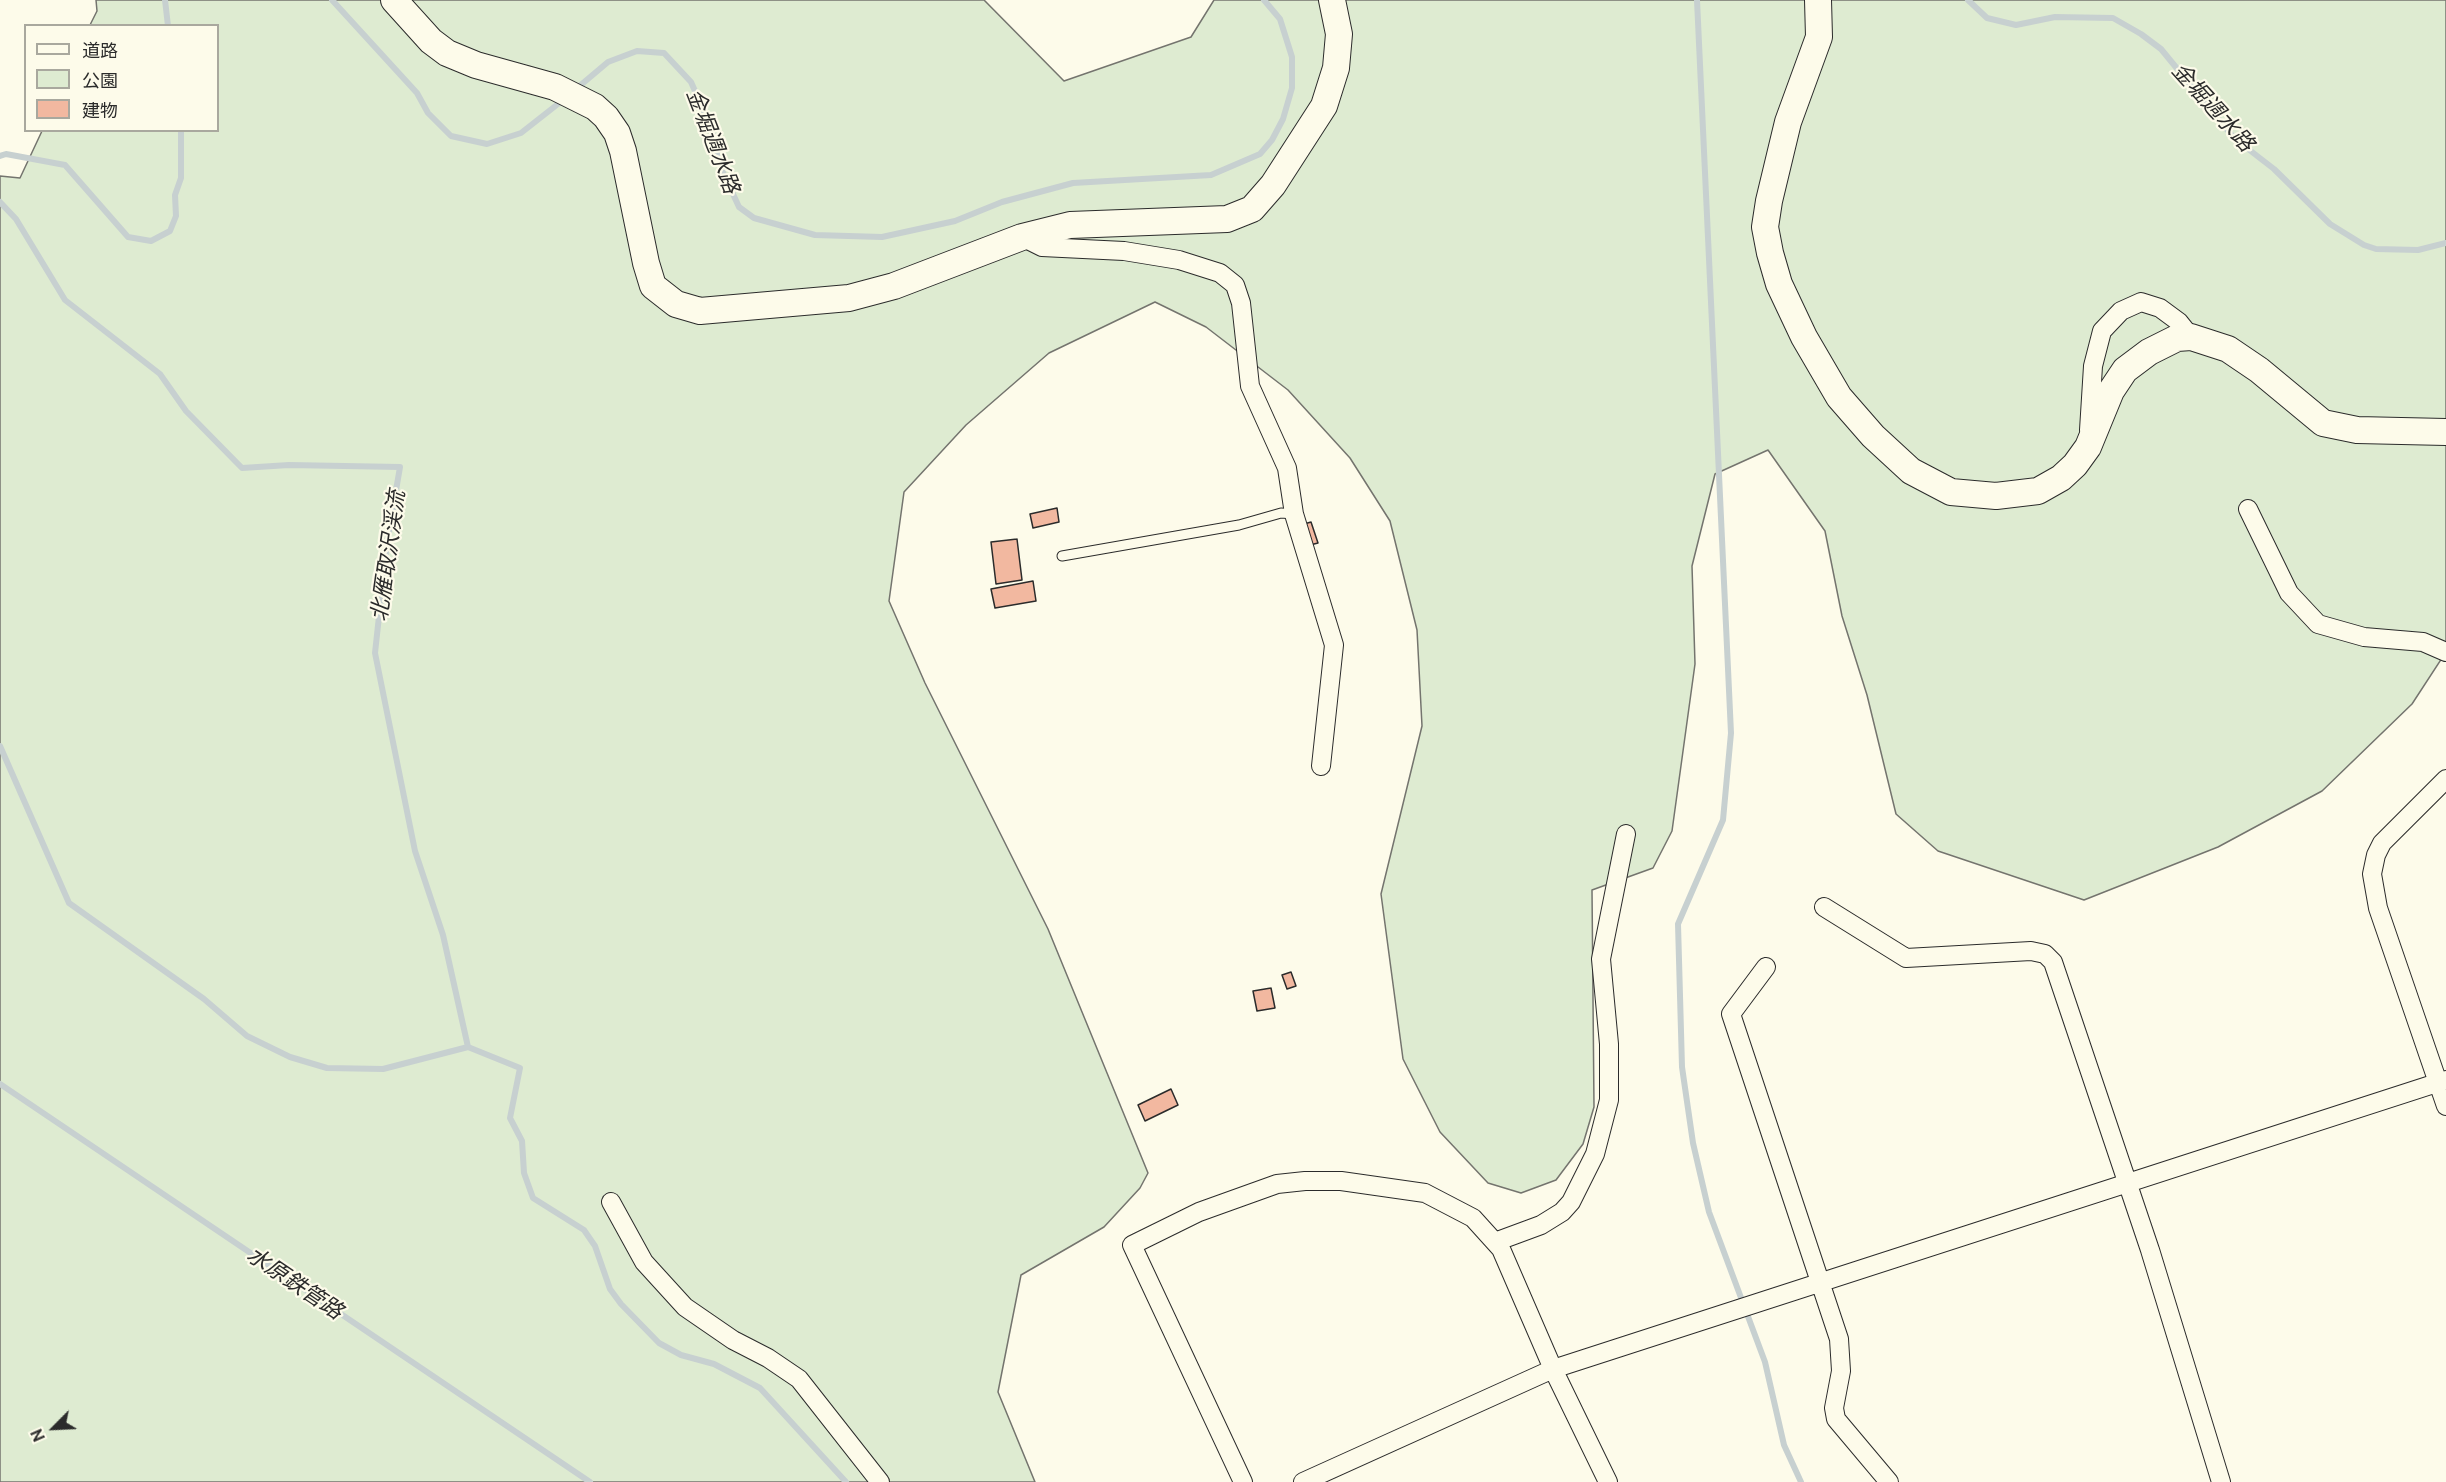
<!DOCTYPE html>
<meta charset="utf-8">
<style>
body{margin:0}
#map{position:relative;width:2446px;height:1482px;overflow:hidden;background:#fdfbea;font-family:Ubuntu,"Noto Sans JP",sans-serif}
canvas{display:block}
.legend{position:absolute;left:24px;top:24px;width:195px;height:108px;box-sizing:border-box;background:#fdfbea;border:2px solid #a9a89e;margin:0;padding:8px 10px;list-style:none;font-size:18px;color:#2b2b2b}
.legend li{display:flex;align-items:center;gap:12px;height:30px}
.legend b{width:30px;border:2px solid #a9a89e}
.north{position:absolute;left:24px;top:1398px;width:60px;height:60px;-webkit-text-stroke:4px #fdfbea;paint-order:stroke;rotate:246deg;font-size:16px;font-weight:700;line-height:24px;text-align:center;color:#2b2b2b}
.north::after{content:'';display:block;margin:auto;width:21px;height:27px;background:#2b2b2b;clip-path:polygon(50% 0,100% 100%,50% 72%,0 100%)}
</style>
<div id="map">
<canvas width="2446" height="1482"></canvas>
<ul class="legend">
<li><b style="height:8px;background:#fdfbea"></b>道路</li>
<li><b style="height:16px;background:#deebd1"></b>公園</li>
<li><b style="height:16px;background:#f2b8a0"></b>建物</li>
</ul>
<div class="north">N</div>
</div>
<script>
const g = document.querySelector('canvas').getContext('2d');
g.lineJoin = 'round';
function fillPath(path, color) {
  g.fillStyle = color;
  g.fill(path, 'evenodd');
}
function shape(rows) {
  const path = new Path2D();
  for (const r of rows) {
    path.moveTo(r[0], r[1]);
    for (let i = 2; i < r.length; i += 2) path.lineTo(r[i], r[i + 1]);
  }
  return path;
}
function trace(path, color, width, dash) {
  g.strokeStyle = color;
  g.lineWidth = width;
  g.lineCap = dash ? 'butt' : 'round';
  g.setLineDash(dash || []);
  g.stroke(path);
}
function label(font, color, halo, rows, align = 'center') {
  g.font = font + ' Ubuntu,"Noto Sans JP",sans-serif';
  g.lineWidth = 4.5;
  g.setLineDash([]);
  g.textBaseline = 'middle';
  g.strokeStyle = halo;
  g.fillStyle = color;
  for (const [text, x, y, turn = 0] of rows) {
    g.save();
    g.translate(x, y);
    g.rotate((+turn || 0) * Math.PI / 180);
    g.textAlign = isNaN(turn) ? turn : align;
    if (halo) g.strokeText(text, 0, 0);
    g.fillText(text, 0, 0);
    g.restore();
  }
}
const green = shape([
 [96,0,984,0,1064,81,1191,37,1214,0,2446,0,2446,652,2412,704,2322,791,2218,847,2084,900,1938,851,1896,814,1867,695,1842,616,1825,531,1768,450,1715,474,1692,566,1695,664,1672,831,1653,868,1592,890,1594,1107,1583,1144,1556,1180,1521,1193,1488,1183,1440,1132,1403,1059,1381,894,1422,726,1417,630,1390,521,1350,458,1288,390,1206,327,1155,302,1049,353,966,425,904,492,889,601,925,683,1048,929,1148,1173,1140,1188,1104,1227,1021,1275,998,1392,1035,1482,0,1482,0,176,20,178,42,131,218,130,218,26,90,25,97,11,96,0]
]);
const stream = shape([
 [165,0,168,26],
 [332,0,417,93,428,113,451,136,487,144,521,133,563,100],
 [1697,0,1731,733,1723,820,1678,924,1682,1067,1693,1143,1709,1212,1765,1362,1784,1445,1801,1482],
 [1968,0,1987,18,2016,25,2055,17,2113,18,2141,34,2161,49,2234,138,2274,169,2330,224,2364,245,2376,249,2418,250,2446,243],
 [576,89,608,62,637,51,664,53,691,82,711,127,720,166,739,207,754,218,815,235,882,237,955,221,1002,202,1073,183,1211,175,1260,154,1272,140,1283,119,1292,88,1292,57,1280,19,1264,0],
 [0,156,6,154,65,165,128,237,151,241,170,231,176,216,175,195,181,178,181,130],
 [0,202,16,219,65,300,160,374,186,411,242,468,289,465,400,467,387,543,375,653,415,851,443,935,468,1047],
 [0,746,69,903,204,999,247,1036,290,1057,327,1068,383,1069,468,1047,520,1068,510,1118,522,1141,524,1173,533,1198,584,1230,595,1246,610,1289,621,1304,659,1343,681,1355,714,1364,760,1388,846,1482],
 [0,1084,590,1482]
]);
const building = shape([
 [1057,508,1059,522,1033,528,1030,514,1057,508],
 [1311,522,1318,543,1310,545,1304,524,1311,522],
 [1017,539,1022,580,996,584,991,542,1017,539],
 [1033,581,1036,601,995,608,991,589,1033,581],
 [1291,972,1296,986,1287,989,1282,975,1291,972],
 [1271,988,1275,1008,1257,1011,1253,991,1271,988],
 [1171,1089,1178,1105,1145,1121,1138,1105,1171,1089]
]);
const lane = shape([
 [1062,556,1239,525,1281,513,1294,514]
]);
const street = shape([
 [1022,237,1042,247,1124,251,1179,260,1220,273,1235,285,1241,303,1250,386,1287,468,1294,514,1334,645,1321,766],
 [2089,430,2093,366,2102,331,2121,311,2141,302,2160,308,2179,322,2191,337],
 [2248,509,2289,593,2318,624,2364,637,2423,642,2446,652],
 [2446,779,2382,843,2376,855,2372,874,2378,908,2446,1106],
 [1824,907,1906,958,2031,951,2045,954,2053,962,2150,1250,2221,1482],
 [1766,967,1731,1014,1839,1339,1841,1371,1834,1408,1836,1419,1889,1482],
 [611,1202,644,1262,685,1307,733,1340,768,1358,799,1379,880,1482],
 [1495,1242,1541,1225,1562,1212,1571,1202,1595,1154,1609,1100,1609,1044,1601,959,1626,834],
 [1243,1482,1132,1245,1199,1212,1277,1184,1305,1181,1341,1181,1425,1193,1473,1218,1501,1249,1553,1369,1608,1482],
 [1303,1482,1553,1369,2446,1080]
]);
const secondary = shape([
 [394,0,431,41,447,53,476,65,555,87,595,107,606,117,617,133,623,151,646,263,653,286,676,304,700,311,849,298,894,286,1022,237,1070,225,1227,219,1252,209,1273,185,1324,106,1336,68,1339,34,1332,0],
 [1818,0,1819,37,1788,122,1769,201,1765,227,1770,253,1779,284,1804,337,1839,397,1873,436,1911,471,1951,492,1996,496,2038,491,2061,478,2075,465,2088,447,2111,391,2125,370,2149,352,2177,338,2191,337,2228,349,2259,370,2323,423,2357,430,2446,432]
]);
const waterNames = [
 ["金堀週水路",2213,107,48],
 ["金堀週水路",713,141,69],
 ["北雁取沢渓流",388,556,-82],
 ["水原鉄管路",295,1283,34]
];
fillPath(green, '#deebd1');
trace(green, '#74746e', 1.5);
trace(stream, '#c7d0d0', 6);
fillPath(building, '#f2b8a0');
trace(building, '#2b2b2b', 1.5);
trace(lane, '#2b2b2b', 11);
trace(street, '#2b2b2b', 20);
trace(secondary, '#2b2b2b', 28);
trace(lane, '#fdfbea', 9);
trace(street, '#fdfbea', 18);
trace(secondary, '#fdfbea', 26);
label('italic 22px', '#2b2b2b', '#fdfbea', waterNames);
</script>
